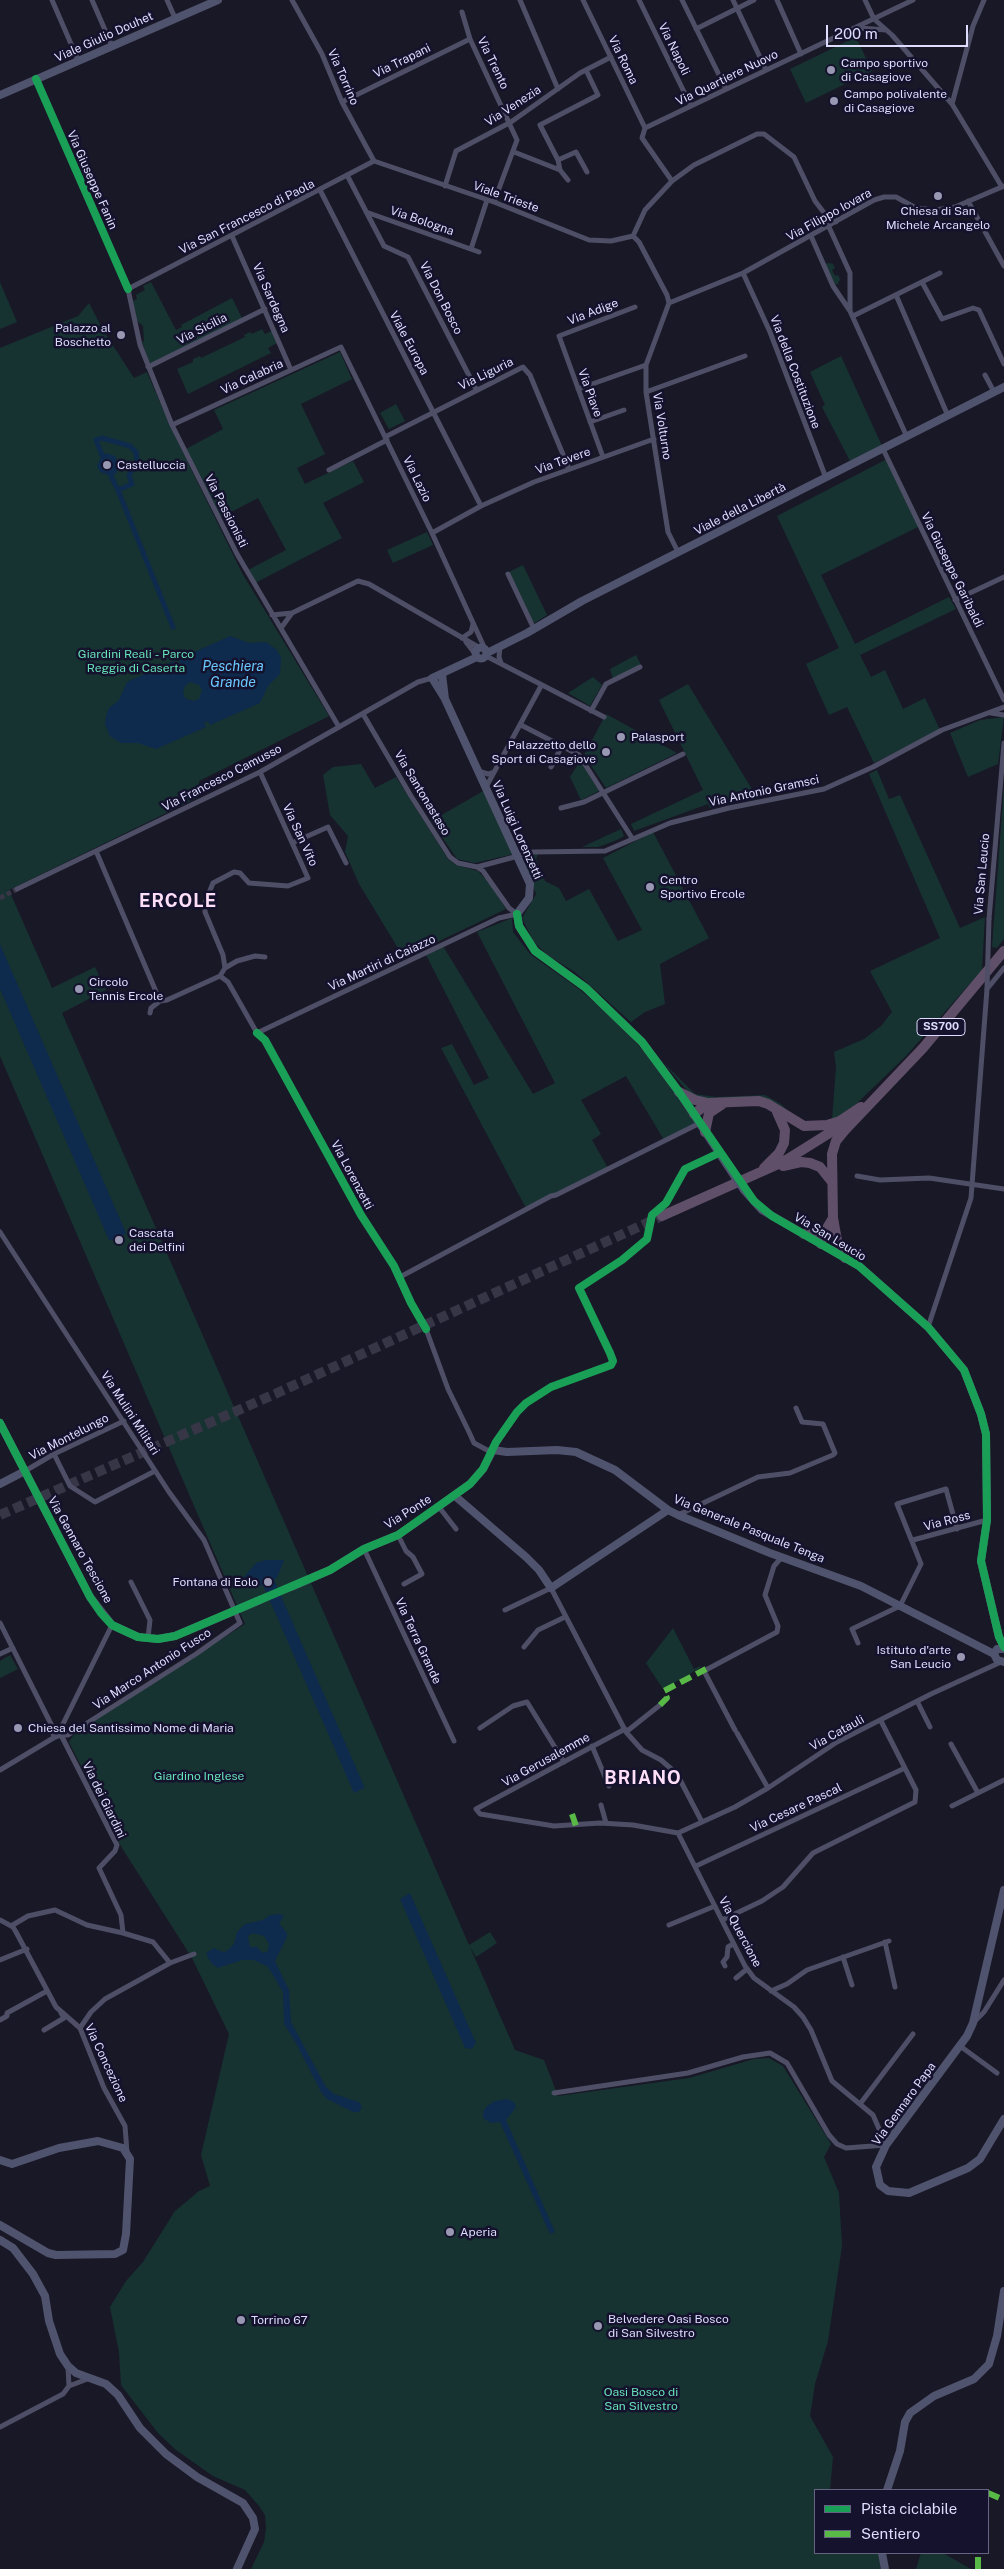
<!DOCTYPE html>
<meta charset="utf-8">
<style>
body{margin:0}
#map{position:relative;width:1004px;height:2569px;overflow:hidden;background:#191827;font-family:"Public Sans",sans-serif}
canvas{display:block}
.legend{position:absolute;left:814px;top:2489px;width:175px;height:65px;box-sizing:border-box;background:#14122d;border:1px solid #656381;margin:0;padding:6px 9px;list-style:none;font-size:15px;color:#deddff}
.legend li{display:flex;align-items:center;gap:10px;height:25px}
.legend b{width:25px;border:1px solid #656381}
.scale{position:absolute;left:826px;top:25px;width:142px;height:22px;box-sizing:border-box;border:2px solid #deddff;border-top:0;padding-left:6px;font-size:15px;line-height:18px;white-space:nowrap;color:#deddff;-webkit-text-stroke:4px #14122d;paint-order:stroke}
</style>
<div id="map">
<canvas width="1004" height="2569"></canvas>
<ul class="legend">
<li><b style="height:6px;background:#1a9f57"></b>Pista ciclabile</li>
<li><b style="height:6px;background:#58b947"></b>Sentiero</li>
</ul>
<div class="scale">200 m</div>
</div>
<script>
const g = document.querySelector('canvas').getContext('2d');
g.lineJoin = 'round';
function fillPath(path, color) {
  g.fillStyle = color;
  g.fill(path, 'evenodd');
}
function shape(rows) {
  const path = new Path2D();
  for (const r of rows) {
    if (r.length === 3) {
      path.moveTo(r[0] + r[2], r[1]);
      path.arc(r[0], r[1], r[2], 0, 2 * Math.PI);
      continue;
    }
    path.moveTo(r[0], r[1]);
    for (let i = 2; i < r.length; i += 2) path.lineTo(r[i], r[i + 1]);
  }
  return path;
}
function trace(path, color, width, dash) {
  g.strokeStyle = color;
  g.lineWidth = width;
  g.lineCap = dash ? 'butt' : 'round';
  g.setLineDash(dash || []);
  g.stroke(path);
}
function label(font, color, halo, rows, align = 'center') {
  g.font = font + ' "Public Sans",sans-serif';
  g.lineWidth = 5;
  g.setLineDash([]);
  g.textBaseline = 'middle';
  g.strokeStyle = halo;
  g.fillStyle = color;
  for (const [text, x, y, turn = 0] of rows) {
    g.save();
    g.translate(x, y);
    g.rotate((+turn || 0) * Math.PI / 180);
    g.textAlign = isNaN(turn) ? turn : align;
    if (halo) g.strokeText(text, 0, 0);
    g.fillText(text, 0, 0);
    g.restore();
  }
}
const green = shape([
 [856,37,872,71,806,103,790,69],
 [829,263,833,264,835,268,832,270,835,276,838,275,840,279,838,284,835,285,825,264],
 [0,282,17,322,0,329],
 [151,282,176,330,182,327,181,325,232,298,242,318,152,363,149,362,142,342,144,341,143,326,137,321,133,301,137,299,136,295,145,290,143,286],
 [89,303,103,330,134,378,147,372,170,426,242,573,329,716,199,781,199,797,9,890,52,988,95,967,106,990,62,1013,469,1945,490,1932,497,1943,476,1957,470,1947,515,2050,544,2060,558,2096,689,2078,754,2059,769,2058,783,2066,831,2144,824,2157,839,2193,842,2246,828,2341,815,2384,810,2416,833,2457,830,2490,815,2490,815,2553,879,2553,881,2569,251,2569,264,2542,266,2528,265,2515,259,2506,245,2490,213,2476,176,2450,158,2433,121,2385,119,2352,110,2307,126,2281,143,2262,175,2211,199,2191,210,2186,201,2155,229,2034,192,1958,122,1848,69,1742,75,1733,245,1624,0,1056,0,348,78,316],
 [262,329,265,334,274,330,279,342,268,348,271,353,188,394,177,369,193,362,193,359,200,356,201,358,245,337,244,335,250,332,252,334],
 [340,352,352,379,301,404,325,454,297,468,305,484,353,461,364,482,323,503,342,538,255,583,248,570,286,550,258,498,220,518,186,449,223,429,214,410],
 [841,356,882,446,850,461,822,407,825,405,810,372],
 [396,404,405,421,389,429,380,413],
 [887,459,920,526,821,575,855,644,949,597,956,609,860,655,871,677,885,670,903,709,925,698,940,730,874,763,847,707,829,715,806,664,839,648,777,516],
 [427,532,433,545,393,563,387,550],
 [523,565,547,615,533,624,509,572],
 [636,655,641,665,613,679,610,669],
 [593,677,602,685,590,706,568,693],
 [688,684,758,799,726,803,710,808,708,804,634,831,631,824,703,790,659,700],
 [606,714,677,753,606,788,584,755],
 [1004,717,998,764,968,777,950,733,980,720],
 [580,761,599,791,581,800,570,777],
 [361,764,375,788,396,777,448,859,456,865,478,871,490,884,506,909,404,958,359,884,345,852,348,836,330,815,323,775,333,767],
 [877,770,889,799,900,795,960,928,985,917,982,970,906,1056,848,1112,837,1119,832,1121,812,1125,794,1119,778,1104,765,1098,705,1100,690,1094,659,1058,695,1094,716,1097,765,1095,781,1104,790,1113,804,1121,814,1124,832,1120,836,1067,834,1052,864,1039,881,1026,892,1012,870,971,940,938,869,774],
 [1004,786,1004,939,997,948,992,947],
 [485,790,514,854,475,863,457,859,431,821],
 [621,829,624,836,617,840,598,847,582,847],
 [653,832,709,938,660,964,665,1004,645,1012,631,1022,575,972,547,955,533,941,522,918,536,894,524,863,528,856,538,854,536,859,545,881,559,888,566,901,589,889,618,941,642,930,603,858],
 [512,918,513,932,530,954,579,989,618,1023,652,1060,695,1123,664,1140,626,1076,581,1100,601,1134,592,1140,608,1168,527,1210,441,1048,452,1044,474,1085,489,1078,426,955,443,946,533,1094,555,1083,477,932],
 [673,1628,694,1669,700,1666,700,1668,663,1689,646,1663],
 [10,1655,18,1669,0,1678,0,1661],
 [921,2553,943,2553,971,2569,916,2569]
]);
const water = shape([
 [106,453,115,456,119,465,116,474,111,476,100,472,97,466,102,455],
 [230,636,249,643,266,642,276,649,281,657,280,674,268,686,260,703,210,725,208,721,204,723,206,727,156,749,138,743,121,743,110,736,105,724,106,716,109,708,119,700,127,682,174,661,176,666,180,664,179,659],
 [190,682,199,685,202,690,199,699,193,701,185,698,183,692,185,686],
 [0,944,126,1233,118,1240,109,1240,0,989],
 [265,1560,284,1560,277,1578,274,1580,364,1786,364,1788,354,1793,263,1585,260,1586,242,1579,256,1563],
 [410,1893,476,2043,472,2049,465,2048,400,1899],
 [280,1914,284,1916,279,1923,287,1933,287,1937,275,1961,289,1990,291,2022,326,2087,334,2094,359,2102,362,2107,359,2112,353,2112,327,2099,321,2092,296,2043,284,2024,283,1992,268,1967,254,1960,242,1960,218,1968,211,1963,206,1953,214,1948,223,1952,227,1951,234,1944,237,1932,245,1924,263,1920,270,1915],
 [253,1933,264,1936,269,1944,268,1951,263,1953,257,1947,250,1947,248,1936],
 [507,2099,514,2102,516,2107,506,2120,555,2232,550,2234,500,2122,491,2123,483,2118,483,2112,487,2106,495,2101]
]);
const canal = shape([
 [102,455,96,440,102,438,130,446,136,452,137,462,129,475,132,484,118,490,111,476],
 [118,490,173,627]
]);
const streetTunnel = shape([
 [0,898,17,889]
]);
const secondaryTunnel = shape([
 [260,1600,291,1587]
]);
const highwayTunnel = shape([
 [0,1515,275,1394,662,1216]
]);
const street = shape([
 [52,0,78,60],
 [92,0,112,46],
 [167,0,175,18],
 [292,0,322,54,342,102,374,161],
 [520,0,558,89],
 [583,0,645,128],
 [639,0,691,106],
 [682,0,726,89],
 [733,0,766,70],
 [777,0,801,54],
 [865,0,874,19,892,35,952,104,1002,187],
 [462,12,470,39,517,140,494,202],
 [860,28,886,30],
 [696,29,754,0],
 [36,79,128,289,140,345,172,425,237,554,339,727],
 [342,102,470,39],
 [952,104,973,26,984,0],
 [514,152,560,170],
 [558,160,576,152,587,172],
 [374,161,494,202,589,240,611,241,633,236],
 [347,175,384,246,408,257,476,389],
 [568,180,560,170,558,160,540,125,598,95,586,70],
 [672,181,642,138,645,128,913,0],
 [445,186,456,151,511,122,580,73,611,57],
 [320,190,481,506],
 [968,201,1004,266],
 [366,212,479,252],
 [232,236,291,370],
 [633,236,645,210,672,181,694,165,757,134,764,134,794,157,815,201,828,218,836,222],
 [633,236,639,242,667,295,669,303],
 [811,236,833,286,850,311,850,273,829,227],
 [471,249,487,200],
 [743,273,770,332,826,478],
 [922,282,942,319,973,308,979,310,1004,364],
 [128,289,374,161],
 [896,295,948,416],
 [669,303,743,273,874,200,884,197,896,197,916,208,935,210,955,207,1004,186],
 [669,303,646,365,646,392,668,532,678,552],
 [850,311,907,437],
 [853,316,940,273],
 [148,367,265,309],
 [985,375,994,392],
 [578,389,646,365],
 [646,392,745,356],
 [590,422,624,410],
 [172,425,341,347,432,533,485,649],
 [385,437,523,367,530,375,569,469],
 [883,449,1004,700],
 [603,457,559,336,635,307],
 [329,470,387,440],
 [432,533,481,506,534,482,654,439],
 [508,574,534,629],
 [955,600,1004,577],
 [272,615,292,613],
 [281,628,292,613,358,581,369,584,480,648],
 [462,638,471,632,473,624],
 [466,642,476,655],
 [500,647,499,657,501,663],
 [486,656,604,717],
 [591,711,606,684,640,667],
 [991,713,1004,715],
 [363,714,411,796,450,857,458,863,477,867,483,871,509,908,517,914],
 [521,725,579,755,632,838],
 [551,767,562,746],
 [478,771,488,774,494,772],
 [486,787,541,686],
 [561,808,584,802,683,754],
 [292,843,328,827,346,863],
 [96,851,160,1001],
 [477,867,533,852,605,851,670,823,729,808,824,789,873,767,942,730,1004,707],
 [17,889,260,772,418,682,432,678],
 [989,919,1004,743],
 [225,968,223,955,205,912,205,903,213,883,234,872,240,873,249,883,288,886,308,878,260,772],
 [220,976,228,982,257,1033,265,1040,361,1215,394,1266,411,1303,426,1329,448,1389,469,1432,474,1443,487,1450,493,1450,517,1412,526,1403,551,1387,611,1365,613,1361,610,1353,579,1288,622,1260,647,1239,652,1215,666,1203,685,1169,719,1153],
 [160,1001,167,1000,220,976,225,968,237,961,255,956,265,957],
 [150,1013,151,1008,160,1001],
 [257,1033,499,918,517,914],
 [857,1176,880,1180,929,1178,1004,1189],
 [0,1232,169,1492,204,1540,240,1623,196,1654,84,1725,68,1735,61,1735,56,1737,53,1734,57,1731,61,1733,61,1735,117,1845,115,1851,99,1868,121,1915,123,1933,153,1942,170,1963,105,1999,91,2012,80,2028],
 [400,1277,551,1196,556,1195,700,1123],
 [928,1327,971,1198,987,989,1004,968],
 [54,1454,70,1486,95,1502,155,1471],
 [25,1471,54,1454,124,1421],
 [439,1507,456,1529],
 [678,1515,758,1477,790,1473,833,1455,835,1453,823,1424,802,1422,796,1408],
 [398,1535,406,1551,413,1557,422,1574,404,1584],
 [913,1540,987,1520],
 [364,1549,454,1741],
 [131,1582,150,1620,148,1638],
 [505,1610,551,1588,626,1732,642,1750,661,1760,677,1774,702,1822],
 [0,1623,55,1732],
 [858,1643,852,1629,900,1606,921,1564,897,1504,946,1489,957,1529],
 [524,1647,538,1630,565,1617],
 [0,1654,13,1648],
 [917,1701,930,1727],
 [480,1728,513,1706,527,1702,564,1762],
 [625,1729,476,1809,480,1814,554,1826,600,1823,633,1825,678,1833,735,1807,768,1788,837,1742,931,1694,1001,1662],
 [735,1730,704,1671,777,1632,778,1626,765,1595,774,1566,782,1557],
 [59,1732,112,1625],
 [626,1732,660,1705],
 [737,1733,768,1788],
 [951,1744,978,1793],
 [592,1746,609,1786],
 [0,1770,55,1737],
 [601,1805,606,1823],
 [952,1806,1004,1780],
 [696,1866,905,1768],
 [0,1920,13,1927,16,1932,56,2007,80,2028,104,2088,125,2126,127,2152],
 [722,1920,762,1901,783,1887,813,1853,915,1802,916,1790,881,1721],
 [669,1925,715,1906],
 [11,1926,28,1916,55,1910,87,1925,123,1933],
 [885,1942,895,1987],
 [843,1957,852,1985],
 [0,1960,27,1949],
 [170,1963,194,1954],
 [725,1966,723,1962,727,1957,728,1947,733,1944],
 [736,1978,747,1969],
 [771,1991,787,1984,807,1970,889,1941],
 [0,2020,7,2016,7,2013,47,1991],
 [974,2022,984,2012,1004,1980],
 [44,2030,64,2018,61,2013],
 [960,2046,997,2073],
 [554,2093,688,2073,743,2057,770,2053,787,2063,829,2135,837,2144,846,2148,886,2145,873,2115,832,2081,811,2030,803,2017,794,2007,754,1978,745,1966,678,1833],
 [860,2104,913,2034],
 [69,2386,90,2378],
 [0,2427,63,2394,69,2386,68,2367]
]);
const secondary = shape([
 [0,95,218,0],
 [481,653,5.5],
 [487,653,527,633,582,601,1004,387],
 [477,657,432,678,445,699,530,884,529,898,517,914,519,926,535,951,586,988,642,1042,679,1092,735,1177],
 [442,674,445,699],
 [744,1190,762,1210,859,1266,928,1327,964,1370,981,1414,986,1434,987,1520,981,1561,999,1637,1004,1647],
 [0,1423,90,1597,112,1625,138,1637,158,1639,175,1636,260,1600],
 [0,1484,25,1471],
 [455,1496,526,1557,539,1570,551,1588,668,1510],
 [291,1587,330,1570,364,1549,398,1535,424,1517,470,1484,483,1469,493,1450,507,1452,557,1450,576,1452,615,1470,668,1510,678,1515,770,1553,861,1586,994,1654],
 [1004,1649,997,1649,994,1654,997,1660,1004,1662],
 [1004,1890,973,2023,967,2036,886,2145,876,2167,880,2185,888,2191,909,2193,968,2168,980,2159,1004,2119],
 [0,2160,12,2164,59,2148,98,2141,123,2148,130,2159,126,2234,123,2250,115,2254,56,2255,48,2253,0,2225],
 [0,2240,13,2248,33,2274,45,2296,49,2321,60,2354,68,2366,76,2373,106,2384,118,2395,140,2428,166,2454,197,2477,243,2503,253,2518,255,2529,237,2569],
 [887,2490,900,2451,905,2422,910,2413,934,2396,974,2379,989,2364,997,2336,1004,2291],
 [882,2553,885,2569]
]);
const highway = shape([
 [679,1092,695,1100,708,1103,759,1101,768,1104,804,1126,827,1125,840,1121,861,1107],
 [694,1114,708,1103],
 [705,1132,709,1113,724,1103],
 [783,1166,801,1162,810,1163,820,1167,832,1182],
 [764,1168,779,1153,784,1143,785,1130,777,1112],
 [662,1216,783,1162,847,1122],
 [804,1234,824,1233],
 [821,1244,824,1233,833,1218],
 [845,1258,838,1246,833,1218,832,1154,836,1141,845,1130,923,1048,1004,951]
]);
const streetBridge = shape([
 [987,989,989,919]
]);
const secondaryBridge = shape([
 [735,1177,744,1190]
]);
const quiet = shape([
 [660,1705,667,1698,664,1691,706,1669],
 [572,1814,576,1826],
 [988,2493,1004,2500],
 [978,2569,978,2553]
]);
const cycleway = shape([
 [36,79,128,289],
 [517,914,519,926,535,951,586,988,642,1042,679,1092,754,1201,772,1216,859,1266,928,1327,964,1370,981,1414,986,1434,987,1520,981,1561,999,1637,1004,1647],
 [257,1033,265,1040,361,1215,394,1266,411,1303,426,1329],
 [0,1423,90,1597,101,1613,112,1625,138,1637,158,1639,175,1636,330,1570,364,1549,398,1535,470,1484,483,1469,496,1442,517,1412,526,1403,551,1387,611,1365,613,1361,610,1353,579,1288,622,1260,647,1239,652,1215,666,1203,685,1169,719,1153]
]);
const markers = [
 [831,70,5,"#9998b3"],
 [834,101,5,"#9998b3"],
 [938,196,5,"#9998b3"],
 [121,335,5,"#9998b3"],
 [107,465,5,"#9998b3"],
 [621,737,5,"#9998b3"],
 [606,752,5,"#9998b3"],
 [650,887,5,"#9998b3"],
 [79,989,5,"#9998b3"],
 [119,1240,5,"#9998b3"],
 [268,1582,5,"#9998b3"],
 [961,1657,5,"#9998b3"],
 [18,1728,5,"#9998b3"],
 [450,2232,5,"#9998b3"],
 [241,2320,5,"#9998b3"],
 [598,2326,5,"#9998b3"]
];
const shields = [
 [941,1027,48]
];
const shieldNames = [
 ["SS700",941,1027]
];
const streetNames = [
 ["Viale Giulio Douhet",104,37,-24],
 ["Via Napoli",674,49,64],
 ["Via Roma",623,60,64],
 ["Via Trapani",402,61,-26],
 ["Via Trento",493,63,64],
 ["Via Torrino",343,77,66],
 ["Via Quartiere Nuovo",727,78,-26],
 ["Via Venezia",513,106,-33],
 ["Via Giuseppe Fanin",92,180,66],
 ["Viale Trieste",506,197,20],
 ["Via Filippo Iovara",829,215,-29],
 ["Via San Francesco di Paola",247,217,-27],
 ["Via Bologna",422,221,19],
 ["Via Sardegna",271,298,66],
 ["Via Don Bosco",441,298,63],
 ["Via Adige",593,312,-21],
 ["Via Sicilia",202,329,-27],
 ["Viale Europa",409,343,62],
 ["Via della Costituzione",795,372,69],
 ["Via Liguria",486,374,-26],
 ["Via Calabria",252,377,-25],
 ["Via Piave",590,393,70],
 ["Via Volturno",662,426,81],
 ["Via Tevere",563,461,-20],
 ["Via Lazio",417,479,64],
 ["Viale della Libertà",740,509,-27],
 ["Via Passionisti",226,511,63],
 ["Via Giuseppe Garibaldi",952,570,64],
 ["Via Francesco Camusso",222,778,-27],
 ["Via Antonio Gramsci",764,791,-12],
 ["Via Santonastaso",422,793,59],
 ["Via Luigi Lorenzetti",517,830,66],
 ["Via San Vito",300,835,65],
 ["Via San Leucio",982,874,-85],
 ["Via Martiri di Caiazzo",382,963,-25],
 ["Via Lorenzetti",352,1175,62],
 ["Via San Leucio",830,1237,31],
 ["Via Mulini Militari",130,1413,57],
 ["Via Montelungo",69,1437,-27],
 ["Via Ponte",408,1512,-32],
 ["Via Ross",947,1521,-15],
 ["Via Generale Pasquale Tenga",749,1529,22],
 ["Via Gennaro Tescione",80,1550,61],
 ["Via Terra Grande",418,1641,65],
 ["Via Marco Antonio Fusco",152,1669,-33],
 ["Via Catauli",837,1733,-29],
 ["Via Gerusalemme",546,1760,-29],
 ["Via dei Giardini",104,1800,64],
 ["Via Cesare Pascal",796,1808,-25],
 ["Via Quercione",740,1932,62],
 ["Via Concezione",106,2063,65],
 ["Via Gennaro Papa",904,2104,-54]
];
const poiNames = [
 ["Campo sportivo",841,63],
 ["di Casagiove",841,77],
 ["Campo polivalente",844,94],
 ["di Casagiove",844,108],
 ["Chiesa di San",938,211,"center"],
 ["Michele Arcangelo",938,225,"center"],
 ["Palazzo al",111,328,"right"],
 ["Boschetto",111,342,"right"],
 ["Castelluccia",117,465],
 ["Palasport",631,737],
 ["Palazzetto dello",596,745,"right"],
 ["Sport di Casagiove",596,759,"right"],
 ["Centro",660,880],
 ["Sportivo Ercole",660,894],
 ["Circolo",89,982],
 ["Tennis Ercole",89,996],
 ["Cascata",129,1233],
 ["dei Delfini",129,1247],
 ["Fontana di Eolo",258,1582,"right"],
 ["Istituto d'arte",951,1650,"right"],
 ["San Leucio",951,1664,"right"],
 ["Chiesa del Santissimo Nome di Maria",28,1728],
 ["Aperia",460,2232],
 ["Belvedere Oasi Bosco",608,2319],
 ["di San Silvestro",608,2333],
 ["Torrino 67",251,2320]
];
const parkNames = [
 ["Giardini Reali - Parco",136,654],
 ["Reggia di Caserta",136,668],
 ["Giardino Inglese",199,1776],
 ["Oasi Bosco di",641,2392],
 ["San Silvestro",641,2406]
];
const waterNames = [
 ["Peschiera",233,667],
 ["Grande",233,683]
];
const districtNames = [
 ["ERCOLE",178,901],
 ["BRIANO",643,1778]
];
fillPath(green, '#163331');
fillPath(water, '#0e2a4c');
trace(canal, '#0e2a4c', 5);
trace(streetTunnel, '#373647', 5, [5, 2.5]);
trace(secondaryTunnel, '#373647', 8, [8, 4]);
trace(highwayTunnel, '#373647', 10, [10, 5]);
trace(street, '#4e4e67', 5);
trace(secondary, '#50536d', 8);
trace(highway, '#604f69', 10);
trace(streetBridge, '#4e4e67', 5);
trace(secondaryBridge, '#50536d', 8);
trace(quiet, '#58b947', 6, [12, 6]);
trace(cycleway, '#1a9f57', 8);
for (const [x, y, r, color] of markers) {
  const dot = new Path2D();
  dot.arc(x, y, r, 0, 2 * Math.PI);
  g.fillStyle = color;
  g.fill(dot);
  trace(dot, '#14122d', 2);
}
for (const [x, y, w] of shields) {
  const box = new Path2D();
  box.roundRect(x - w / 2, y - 8.5, w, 17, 4);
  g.fillStyle = '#14122d';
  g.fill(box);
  trace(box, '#deddff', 1);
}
label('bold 11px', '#deddff', null, shieldNames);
label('12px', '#deddff', '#14122d', streetNames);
label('12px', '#deddff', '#14122d', poiNames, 'left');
label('12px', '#67e2b7', '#14122d', parkNames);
label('italic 14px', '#6bc9ff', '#14122d', waterNames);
g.letterSpacing = '1px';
label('bold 18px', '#ffdff7', '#14122d', districtNames);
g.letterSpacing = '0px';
</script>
